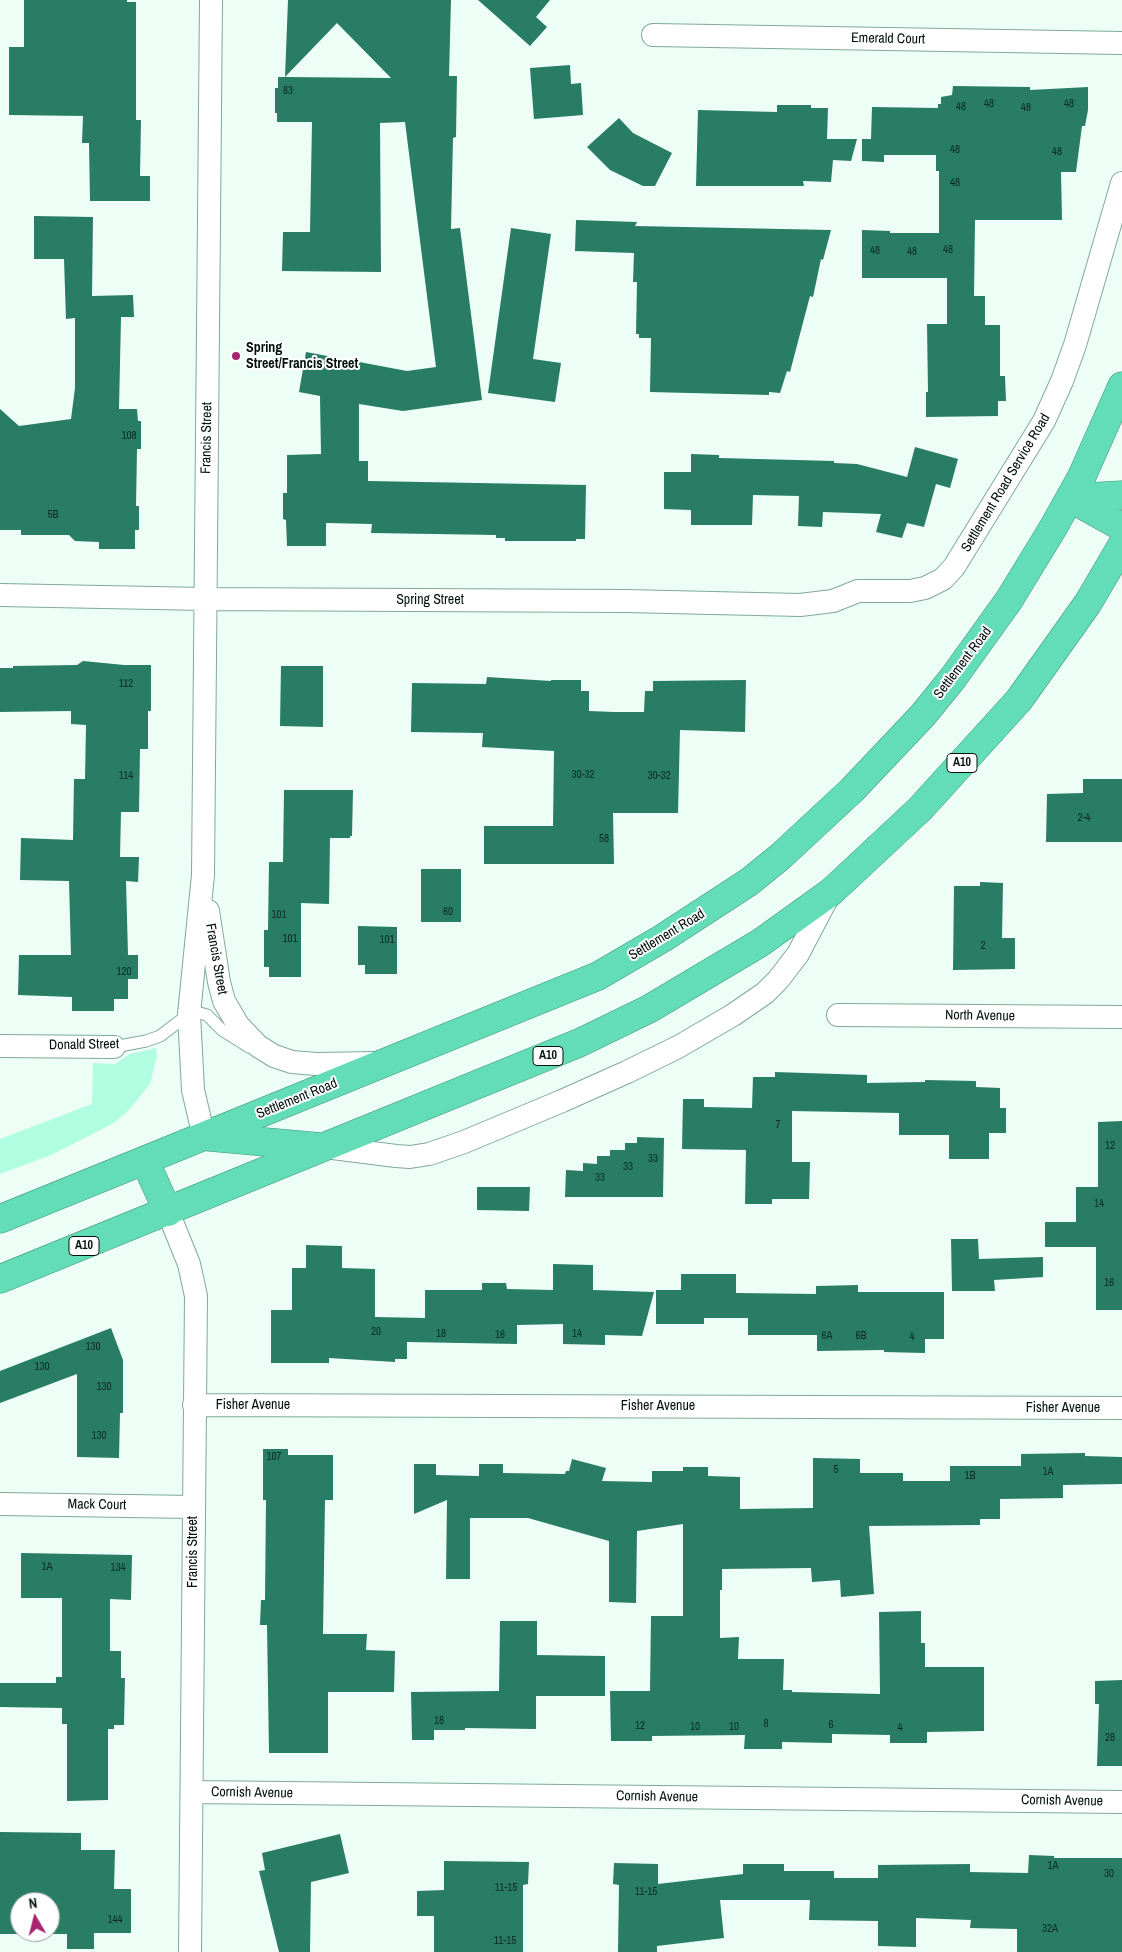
<!DOCTYPE html>
<style>
body{margin:0}
#map{position:relative;width:1122px;height:1952px;overflow:hidden;background:#edfef7;font-family:"Archivo Narrow",sans-serif}
canvas{display:block}
.north{position:absolute;left:10px;top:1892px;width:50px;height:50px;box-sizing:border-box;background:#fff;border:1px solid #9aa09e;border-radius:50%;rotate:352deg;font-size:14px;font-weight:700;line-height:20px;text-align:center;color:#03110c}
.north::after{content:'';display:block;margin:auto;width:18px;height:22px;background:#a72471;clip-path:polygon(50% 0,100% 100%,50% 72%,0 100%)}
</style>
<div id="map">
<canvas width="1122" height="1952"></canvas>
<div class="north">N</div>
</div>
<script>
const g = document.querySelector('canvas').getContext('2d');
g.lineJoin = 'round';
function fillPath(path, color) {
  g.fillStyle = color;
  g.fill(path, 'evenodd');
}
function shape(rows) {
  const path = new Path2D();
  for (const r of rows) {
    path.moveTo(r[0], r[1]);
    for (let i = 2; i < r.length; i += 2) path.lineTo(r[i], r[i + 1]);
  }
  return path;
}
function trace(path, color, width, dash) {
  g.strokeStyle = color;
  g.lineWidth = width;
  g.lineCap = dash ? 'butt' : 'round';
  g.setLineDash(dash || []);
  g.stroke(path);
}
function label(font, color, halo, rows, align = 'center') {
  g.font = font + ' "Archivo Narrow",sans-serif';
  g.lineWidth = 4;
  g.setLineDash([]);
  g.textBaseline = 'middle';
  g.strokeStyle = halo;
  g.fillStyle = color;
  for (const [text, x, y, turn = 0] of rows) {
    g.save();
    g.translate(x, y);
    g.rotate((+turn || 0) * Math.PI / 180);
    g.textAlign = isNaN(turn) ? turn : align;
    if (halo) g.strokeText(text, 0, 0);
    g.fillText(text, 0, 0);
    g.restore();
  }
}
const green = shape([
 [156,1048,157,1056,150,1084,127,1112,112,1124,51,1155,0,1174,0,1139,92,1104,93,1063,115,1064,130,1054]
]);
const building = shape([
 [24,0,127,0,127,2,136,2,136,120,141,120,140,176,150,176,150,201,90,201,89,143,82,143,83,116,9,115,9,47,24,47],
 [288,0,451,0,449,76,457,76,456,137,453,138,451,229,460,228,482,400,403,411,359,404,359,461,368,461,368,481,586,485,585,539,576,539,576,541,505,541,505,538,496,538,496,535,371,533,372,524,326,523,326,546,287,546,286,520,283,519,283,493,287,493,287,455,321,454,320,396,299,392,306,352,407,371,436,367,405,122,380,123,381,272,282,271,283,232,310,232,312,122,277,122,277,113,275,113,275,88,278,88,278,77,285,77],
 [337,23,391,78,285,77],
 [478,0,550,0,536,17,547,27,530,46],
 [570,65,571,84,581,83,583,115,534,119,530,68],
 [953,86,1030,87,1030,90,1088,87,1088,110,1085,126,1082,126,1076,172,1061,172,1062,220,975,220,974,296,985,296,985,325,1000,325,1000,376,1005,376,1006,401,998,401,998,416,926,417,926,392,928,392,927,324,947,324,947,278,862,278,862,230,890,231,890,233,939,233,939,171,936,171,936,155,884,155,884,162,862,161,862,139,871,139,872,107,938,108,938,104,941,104,941,97,952,95],
 [777,105,811,105,811,108,828,108,827,139,857,139,851,161,833,160,831,182,803,181,804,186,696,186,698,110,777,112],
 [619,118,633,133,672,153,655,186,643,186,610,170,587,147],
 [34,216,93,217,92,296,133,295,134,317,121,317,119,409,137,409,138,421,141,421,141,449,137,449,136,506,139,506,139,530,135,530,135,549,99,549,99,542,75,541,69,535,21,535,21,530,0,530,0,409,19,426,71,419,75,388,75,318,66,319,64,259,34,259],
 [576,220,637,222,635,226,831,230,823,260,821,259,813,297,810,296,790,372,787,371,780,393,769,392,769,395,650,392,651,338,639,338,639,334,636,334,637,282,633,282,634,253,575,251],
 [511,228,551,234,533,359,561,363,555,402,488,393],
 [915,447,958,459,950,488,936,484,924,527,907,523,902,538,876,532,881,514,823,512,822,527,798,526,799,496,753,495,752,525,691,525,691,510,664,509,664,472,691,472,691,454,719,455,719,458,834,461,834,463,857,464,907,477],
 [83,661,124,665,151,665,151,711,148,711,148,749,140,749,139,812,121,812,120,857,139,857,138,882,126,881,128,955,138,955,138,979,128,979,128,999,114,999,114,1011,72,1011,72,997,18,995,19,955,71,955,69,881,20,880,21,838,73,840,74,779,85,779,86,725,71,724,71,711,0,712,0,668,13,668,13,666,77,665],
 [281,666,323,666,323,727,280,726],
 [487,677,551,681,551,680,581,680,581,691,589,691,589,711,614,712,644,712,645,691,653,691,653,681,746,680,745,732,680,730,678,813,613,813,614,864,484,864,484,826,553,826,554,751,482,747,483,733,411,732,412,683,486,684],
 [1083,779,1122,779,1122,842,1046,842,1047,794,1083,793],
 [284,790,353,790,352,836,350,836,350,838,330,838,329,904,301,903,301,977,269,977,269,967,264,967,264,930,268,930,269,862,283,862],
 [421,869,461,869,461,922,421,922],
 [980,882,1003,883,1002,938,1015,938,1015,969,953,970,954,886,980,886],
 [358,926,397,927,397,974,365,974,365,965,358,965],
 [775,1072,867,1075,867,1083,925,1082,925,1080,976,1081,976,1087,1000,1088,1000,1108,1006,1108,1006,1133,989,1133,989,1159,949,1159,949,1135,899,1135,899,1113,792,1111,792,1162,810,1162,809,1199,772,1199,772,1204,745,1204,746,1150,682,1149,683,1099,704,1099,704,1107,752,1108,753,1077,775,1077],
 [1122,1121,1122,1310,1096,1310,1096,1247,1045,1247,1045,1222,1076,1222,1076,1187,1098,1187,1098,1122],
 [637,1137,664,1138,663,1197,565,1197,566,1170,583,1171,583,1163,597,1164,597,1156,610,1156,610,1150,625,1150,625,1143,637,1143],
 [477,1187,530,1187,529,1211,477,1210],
 [951,1239,978,1239,979,1259,1043,1257,1043,1277,994,1280,995,1291,952,1291],
 [306,1245,342,1246,342,1268,375,1269,375,1317,425,1318,425,1290,482,1290,482,1283,506,1283,507,1289,553,1290,553,1264,593,1265,593,1290,654,1292,642,1336,605,1335,605,1345,563,1344,563,1324,517,1325,517,1344,407,1342,407,1359,395,1359,395,1362,329,1358,329,1363,271,1363,271,1310,292,1310,292,1268,306,1268],
 [681,1274,736,1274,736,1293,816,1294,816,1286,858,1285,858,1292,944,1292,944,1339,925,1339,925,1353,884,1352,884,1350,817,1351,817,1335,748,1335,748,1318,704,1318,704,1324,656,1324,656,1290,681,1290],
 [111,1328,123,1360,123,1413,120,1413,119,1458,77,1457,77,1374,0,1403,0,1371],
 [263,1449,288,1449,288,1455,333,1455,333,1500,325,1500,323,1634,367,1634,366,1650,395,1651,394,1692,328,1692,328,1753,269,1753,267,1625,260,1625,261,1600,265,1600,266,1500,263,1500],
 [1085,1453,1085,1456,1122,1457,1122,1484,1063,1485,1063,1498,1000,1499,1000,1519,980,1519,980,1525,869,1526,874,1594,841,1597,840,1580,812,1582,811,1568,722,1569,722,1590,720,1590,720,1638,739,1637,738,1659,784,1659,783,1690,792,1690,792,1692,880,1694,879,1612,921,1611,921,1643,925,1643,925,1667,984,1667,984,1731,927,1732,927,1743,890,1743,890,1735,832,1734,832,1743,782,1742,782,1749,744,1749,745,1735,652,1736,652,1741,611,1741,610,1691,650,1691,651,1616,683,1616,683,1524,637,1531,636,1603,609,1602,609,1541,528,1518,470,1518,470,1579,446,1579,447,1500,414,1514,414,1464,436,1464,436,1475,479,1476,479,1464,503,1464,503,1473,565,1474,566,1471,569,1471,572,1459,606,1468,602,1481,652,1482,652,1471,683,1471,683,1467,708,1467,708,1476,740,1477,740,1509,813,1508,813,1458,860,1459,860,1473,903,1473,903,1481,950,1481,950,1466,1021,1466,1021,1454],
 [21,1553,132,1555,131,1600,110,1599,110,1651,121,1651,121,1678,125,1678,124,1725,114,1725,114,1729,108,1729,108,1800,67,1801,67,1724,62,1724,62,1708,0,1707,0,1683,56,1683,56,1677,62,1677,62,1598,21,1598],
 [500,1621,537,1621,537,1655,605,1656,605,1696,536,1696,536,1729,465,1728,465,1730,434,1730,434,1740,412,1740,411,1692,499,1691],
 [1122,1680,1122,1766,1097,1766,1099,1704,1095,1704,1095,1681],
 [0,1832,81,1833,81,1850,115,1850,114,1889,131,1889,131,1933,94,1933,94,1949,67,1949,67,1934,0,1934],
 [20,1902,50,1902,50,1932,20,1932],
 [340,1834,349,1873,311,1882,310,1952,279,1952,259,1871,265,1870,262,1853],
 [1029,1855,1054,1856,1054,1858,1122,1858,1122,1952,1017,1952,1017,1929,970,1928,971,1920,916,1918,916,1947,878,1946,878,1921,809,1920,810,1900,720,1900,724,1938,657,1946,657,1952,618,1952,619,1885,613,1884,614,1863,658,1864,658,1884,743,1874,743,1864,784,1864,784,1871,834,1871,834,1878,878,1878,878,1865,970,1864,970,1872,1028,1873],
 [444,1861,529,1862,528,1884,523,1885,523,1952,434,1952,434,1916,417,1916,417,1891,444,1890]
]);
const lane = shape([
 [114,1047,146,1041,160,1036,189,1014,196,1012,207,1015,222,1030,249,1047]
]);
const street = shape([
 [653,35,1122,43],
 [0,595,205,599,625,601,800,605,833,601,858,591,910,591,925,588,943,579,954,567,1044,421,1062,381,1075,345,1122,183],
 [208,911,219,982,224,1001,238,1025,258,1046,274,1056,292,1062,316,1064,376,1063],
 [838,1015,1122,1017],
 [0,1046,114,1047],
 [204,1137,193,1090,189,1014,203,875,211,0],
 [325,1147,396,1156,410,1157,429,1154,464,1142,562,1101,627,1072,678,1047,733,1015,765,993,778,980,798,954,830,893],
 [168,1212,189,1264,196,1296,190,1952],
 [194,1405,1122,1408],
 [0,1504,193,1507],
 [192,1792,1122,1802]
]);
const highway = shape([
 [1070,498,1122,527],
 [1070,498,1122,495],
 [210,1137,321,1147],
 [145,1161,168,1212],
 [0,1219,598,976,663,938,749,882,781,856,852,790,923,715,953,678,1009,600,1053,528,1082,476,1122,386],
 [0,1279,579,1043,649,1009,760,943,831,892,920,809,1019,700,1088,603,1122,545]
]);
const markers = [
 [236,356,5,"#a72471"]
];
const numberNames = [
 ["83",288,91],
 ["48",989,104],
 ["48",1069,104],
 ["48",961,107],
 ["48",1026,108],
 ["48",955,150],
 ["48",1057,152],
 ["48",955,183],
 ["48",948,250],
 ["48",875,251],
 ["48",912,252],
 ["108",129,436],
 ["5B",53,515],
 ["112",126,684],
 ["30-32",583,775],
 ["114",126,776],
 ["30-32",659,776],
 ["2-4",1084,818],
 ["58",604,839],
 ["60",448,912],
 ["101",279,915],
 ["101",290,939],
 ["101",387,940],
 ["2",983,946],
 ["120",124,972],
 ["7",778,1125],
 ["12",1110,1146],
 ["33",653,1159],
 ["33",628,1167],
 ["33",600,1178],
 ["14",1099,1204],
 ["16",1109,1283],
 ["20",376,1332],
 ["18",441,1334],
 ["14",577,1334],
 ["16",500,1335],
 ["6A",827,1336],
 ["6B",861,1336],
 ["4",912,1337],
 ["130",93,1347],
 ["130",42,1367],
 ["130",104,1387],
 ["130",99,1436],
 ["107",274,1457],
 ["5",836,1470],
 ["1A",1048,1472],
 ["1B",970,1476],
 ["1A",47,1567],
 ["134",118,1568],
 ["18",439,1721],
 ["8",766,1724],
 ["6",831,1725],
 ["12",640,1726],
 ["10",695,1727],
 ["10",734,1727],
 ["4",900,1728],
 ["28",1110,1738],
 ["1A",1053,1866],
 ["30",1109,1874],
 ["11-15",506,1888],
 ["11-15",646,1892],
 ["144",115,1920],
 ["32A",1050,1929],
 ["11-15",505,1941]
];
const shields = [
 [962,763,30],
 [548,1056,30],
 [84,1246,30]
];
const shieldNames = [
 ["A10",962,763],
 ["A10",548,1056],
 ["A10",84,1246]
];
const streetNames = [
 ["Emerald Court",888,39,1],
 ["Francis Street",207,438,-89],
 ["Settlement Road Service Road",1006,483,-59],
 ["Spring Street",430,600],
 ["Settlement Road",963,663,-53],
 ["Settlement Road",667,935,-31],
 ["Francis Street",216,959,80],
 ["North Avenue",980,1016,1],
 ["Donald Street",84,1045,-1],
 ["Settlement Road",297,1099,-22],
 ["Fisher Avenue",253,1405],
 ["Fisher Avenue",658,1406],
 ["Fisher Avenue",1063,1408],
 ["Mack Court",97,1505,1],
 ["Francis Street",193,1552,-90],
 ["Cornish Avenue",252,1793,1],
 ["Cornish Avenue",657,1797,1],
 ["Cornish Avenue",1062,1801,1]
];
const poiNames = [
 ["Spring",246,348],
 ["Street/Francis Street",246,364]
];
fillPath(green, '#b1fde2');
fillPath(building, '#287d64');
trace(lane, '#80a99a', 13);
trace(street, '#80a99a', 24);
trace(highway, '#41967b', 29);
trace(lane, '#fff', 11);
trace(street, '#fff', 22);
trace(highway, '#62ddb7', 28);
for (const [x, y, r, color] of markers) {
  const dot = new Path2D();
  dot.arc(x, y, r, 0, 2 * Math.PI);
  g.fillStyle = color;
  g.fill(dot);
  trace(dot, '#fff', 2);
}
label('11px', '#0c2c22', null, numberNames);
for (const [x, y, w] of shields) {
  const box = new Path2D();
  box.roundRect(x - w / 2, y - 9.5, w, 19, 4);
  g.fillStyle = '#fff';
  g.fill(box);
  trace(box, '#03110c', 1);
}
label('bold 12px', '#03110c', null, shieldNames);
label('14px', '#03110c', '#fff', streetNames);
label('bold 14px', '#03110c', '#fff', poiNames, 'left');
</script>
